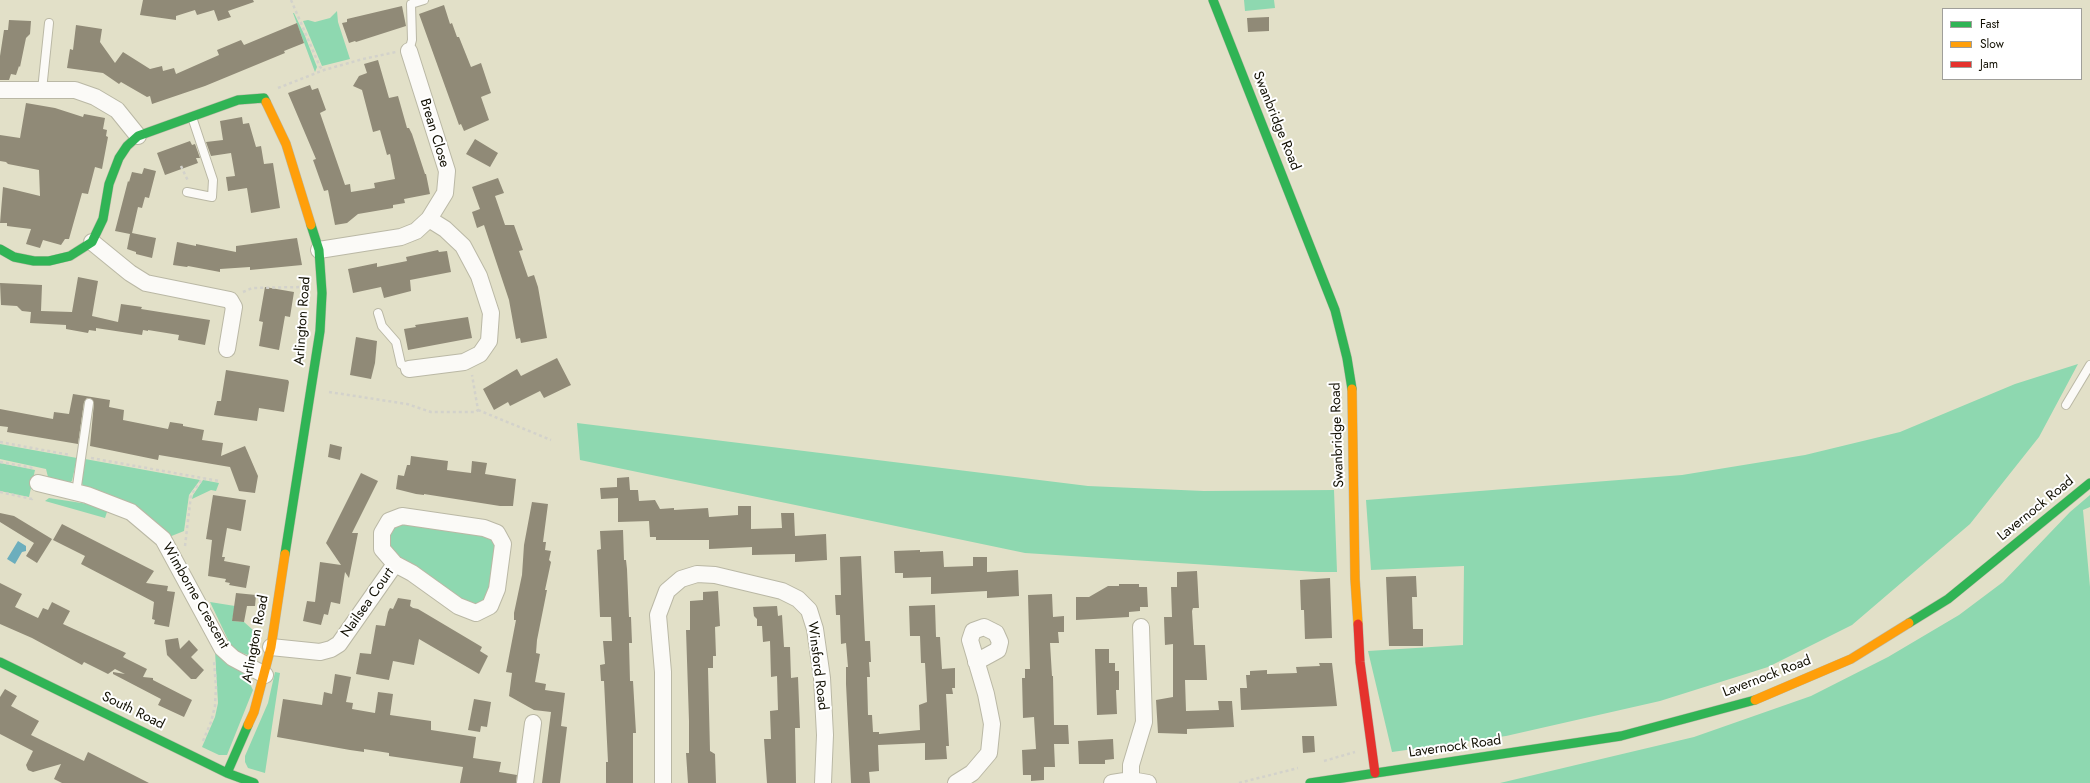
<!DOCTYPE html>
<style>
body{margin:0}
#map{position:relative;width:2090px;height:783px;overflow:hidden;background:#e2e0c8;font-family:Jost,sans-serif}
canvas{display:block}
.legend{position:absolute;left:1942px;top:8px;width:140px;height:72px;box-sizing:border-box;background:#fff;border:1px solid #a09f9a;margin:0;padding:5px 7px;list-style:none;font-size:12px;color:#121003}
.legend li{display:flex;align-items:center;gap:8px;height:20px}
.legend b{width:20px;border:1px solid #a09f9a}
</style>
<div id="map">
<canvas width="2090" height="783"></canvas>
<ul class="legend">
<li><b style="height:5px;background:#30b455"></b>Fast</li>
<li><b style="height:5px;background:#ff9f0a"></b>Slow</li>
<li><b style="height:5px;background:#e5322d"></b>Jam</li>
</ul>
</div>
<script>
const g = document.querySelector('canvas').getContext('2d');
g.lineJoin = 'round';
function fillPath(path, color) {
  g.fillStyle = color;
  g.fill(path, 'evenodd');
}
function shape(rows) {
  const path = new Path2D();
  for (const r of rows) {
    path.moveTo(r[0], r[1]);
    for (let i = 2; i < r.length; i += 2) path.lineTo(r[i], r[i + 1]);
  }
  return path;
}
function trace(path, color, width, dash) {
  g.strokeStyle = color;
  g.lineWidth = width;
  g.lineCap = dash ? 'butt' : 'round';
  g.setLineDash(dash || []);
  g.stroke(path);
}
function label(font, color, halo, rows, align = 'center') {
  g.font = font + ' Jost,sans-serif';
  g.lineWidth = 4;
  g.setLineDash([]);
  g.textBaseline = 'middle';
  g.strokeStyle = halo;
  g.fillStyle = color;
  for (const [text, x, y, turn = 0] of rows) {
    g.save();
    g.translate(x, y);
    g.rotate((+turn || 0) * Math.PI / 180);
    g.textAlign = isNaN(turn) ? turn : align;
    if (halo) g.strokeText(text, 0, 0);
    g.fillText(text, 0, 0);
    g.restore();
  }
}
const green = shape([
 [1244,0,1274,0,1275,8,1245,11],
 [337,11,338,22,350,59,322,66,303,21,308,20,315,22,330,18],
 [293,13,294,13,305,36,317,67,315,72],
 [2078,364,2039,437,1970,524,1852,625,1768,667,1660,701,1506,736,1392,752,1368,651,1463,645,1464,566,1371,570,1366,500,1682,475,1805,455,1900,432,2015,384],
 [577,423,1088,486,1204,491,1334,490,1337,572,1317,572,1025,553,580,460],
 [0,444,77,458,72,481,65,486,49,481,46,469,0,459],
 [85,459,200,480,189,495,184,531,169,537,140,509,107,494,83,487,81,479],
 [0,463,35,470,29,497,0,491],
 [203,480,219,483,216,491,211,490,192,499,193,495],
 [2090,495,2090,507,2083,510,2090,587,2090,783,1500,783,1694,737,1811,696,1888,657,1959,615,2003,582,2070,512],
 [49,498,88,504,108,509,105,518,45,501],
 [398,524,484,534,496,541,490,594,486,602,476,607,463,603,391,551,387,547,388,532],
 [210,602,235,606,232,621,244,622,253,630,251,648,248,655,233,650],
 [215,651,245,674,253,690,227,755,219,755,202,747,215,717,218,703],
 [275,672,280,673,265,773,248,768,245,762,245,756,268,703]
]);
const water = shape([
 [18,541,26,546,26,551,22,552,15,564,7,559]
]);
const building = shape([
 [143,0,253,0,254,2,228,11,231,17,218,21,214,10,197,15,195,10,176,16,176,20,140,15],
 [444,5,450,24,452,23,457,37,459,37,471,67,481,63,491,93,481,97,489,120,464,131,461,124,459,125,419,14],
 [402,6,406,26,356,42,355,41,349,43,342,23,347,22,347,19],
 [1269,17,1269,31,1248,32,1247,18],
 [9,20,31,21,30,34,26,38,20,67,19,66,16,75,11,74,9,80,0,80,0,56,4,30,8,30],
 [297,23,304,43,284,51,285,53,205,86,152,104,150,96,147,97,121,82,119,84,103,73,67,68,70,49,73,50,76,25,102,29,100,42,115,63,123,52,150,69,162,66,163,71,174,68,176,74,219,55,217,50,241,40,244,45],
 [378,60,389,98,398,96,407,128,409,128,412,134,425,174,426,174,430,194,404,199,405,203,393,205,393,208,358,214,347,223,335,225,328,190,324,191,313,160,316,159,288,93,310,85,312,90,318,88,326,110,320,113,345,185,350,184,351,192,375,188,374,183,395,179,390,154,387,155,380,130,373,132,362,90,353,86,359,76,367,73,364,64],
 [26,103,55,108,83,117,84,114,105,118,103,129,107,130,106,136,108,137,102,169,95,167,88,194,82,193,69,239,65,239,61,245,43,240,40,248,26,244,31,229,7,226,7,223,0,223,3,187,40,196,39,170,8,164,6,162,0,161,0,135,20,138],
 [242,117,243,124,249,123,256,147,261,146,264,164,273,163,280,208,251,213,247,188,228,191,226,177,235,176,231,153,211,156,206,142,223,140,220,121],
 [475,139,498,153,490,167,466,154],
 [190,141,192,145,195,144,200,158,196,158,198,163,165,175,157,153],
 [144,168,156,171,149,198,145,197,142,208,138,207,132,233,156,238,152,258,136,254,136,252,127,249,130,234,115,231,128,181,129,182,132,172,142,174],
 [498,178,504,193,495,196,505,225,514,225,523,250,519,251,528,277,534,275,538,287,547,338,521,343,520,338,516,339,509,300,484,225,477,228,472,212,480,209,472,187],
 [297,238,302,265,250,270,250,267,220,269,220,272,188,266,187,267,173,265,177,242,196,246,196,244,236,252,236,246],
 [438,250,439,252,447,251,451,272,410,280,411,291,384,298,381,287,353,293,348,269,377,263,377,267,407,261,406,257],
 [78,277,98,281,92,316,118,322,121,304,142,307,141,309,210,320,205,345,178,340,179,335,148,330,148,331,143,330,142,335,96,328,96,331,89,330,88,333,66,329,66,325,30,323,31,312,22,311,17,306,1,305,0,283,42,285,41,311,72,312],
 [265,287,294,292,290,317,285,316,279,350,259,346,263,322,259,321],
 [468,317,472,338,408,350,404,329,416,327,415,325],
 [356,337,377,341,375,363,371,379,350,375],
 [557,358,571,385,544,398,540,391,510,406,508,402,494,410,483,389,517,369,521,376],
 [226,370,288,380,289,382,284,412,259,408,257,421,214,415,217,401,221,401],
 [73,394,110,400,109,407,124,410,123,420,168,429,170,422,183,424,183,426,204,430,202,440,223,443,221,456,245,446,258,476,255,493,239,491,230,467,159,455,158,460,90,446,94,403,90,398,87,398,84,402,78,444,7,432,8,427,0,426,0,409,53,419,54,412,69,414],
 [330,444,342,447,340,460,328,457],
 [411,456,448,461,447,470,471,473,472,461,487,463,485,474,516,479,513,506,500,506,424,494,424,495,416,494,396,489,398,475,404,476,407,465,410,465],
 [361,473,378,481,352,533,358,533,349,578,345,572,340,604,331,602,328,615,324,614,321,625,303,621,307,601,315,602,320,562,341,565,326,543],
 [629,477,630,490,638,490,639,501,655,500,660,509,674,508,674,510,708,508,709,517,738,515,738,506,751,506,751,529,782,528,781,513,794,513,795,536,826,534,827,560,795,562,795,554,752,555,752,547,709,549,709,540,656,540,656,537,650,537,649,521,618,522,618,498,601,499,600,488,617,487,617,478],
 [213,495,246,500,241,531,227,528,222,557,225,557,224,561,250,566,246,588,229,585,230,583,225,582,226,579,208,576,212,540,206,539],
 [532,502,548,504,543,542,546,542,545,550,551,551,549,560,551,562,545,590,547,590,537,640,536,653,540,654,535,682,546,684,545,690,565,693,561,726,567,727,560,783,542,783,551,712,534,710,509,696,512,673,506,672,516,620,514,620,514,613,522,575,524,545],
 [0,513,14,516,52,539,37,563,26,556,34,543,0,522],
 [62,524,154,571,146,583,168,586,167,591,175,592,169,627,154,624,155,620,152,619,154,602,81,564,85,556,53,540],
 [623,530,624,560,626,560,627,569,629,617,631,617,632,643,629,643,630,681,633,681,636,733,633,733,633,783,606,783,606,762,608,762,604,681,601,681,600,665,605,664,603,641,612,641,611,617,600,617,597,550,601,549,600,531],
 [920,550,920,552,943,551,944,567,973,566,973,557,987,557,987,572,1018,570,1019,596,987,598,987,591,931,594,931,577,903,578,903,573,895,573,894,551],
 [861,556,865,641,870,641,871,662,869,662,870,677,867,677,868,715,872,715,873,732,879,732,879,734,920,730,919,705,927,702,925,663,921,663,920,636,910,636,909,606,935,605,936,637,940,637,942,669,955,668,955,688,952,688,953,694,946,694,949,746,946,746,947,759,925,760,925,743,878,745,879,771,869,772,870,783,851,783,846,684,846,667,848,667,846,643,841,644,840,615,836,615,835,595,841,595,840,557],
 [1197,571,1199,608,1193,608,1192,611,1194,645,1205,645,1207,680,1185,680,1186,711,1219,710,1218,701,1232,701,1234,727,1187,729,1187,734,1158,733,1156,700,1173,697,1173,644,1165,645,1164,617,1172,617,1171,587,1177,587,1177,572],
 [1416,576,1417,597,1412,597,1413,629,1423,629,1423,646,1389,646,1386,577],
 [1330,578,1332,638,1305,639,1304,610,1301,610,1300,580],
 [0,583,22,594,15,607,38,618,43,608,48,610,52,602,70,611,63,624,126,653,123,657,147,669,143,677,153,678,153,680,192,700,184,717,158,705,161,699,113,674,113,672,125,674,115,669,108,674,84,662,82,665,32,638,0,624],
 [1119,584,1139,584,1139,587,1147,587,1148,607,1140,607,1140,611,1129,612,1129,617,1076,620,1076,597,1089,597,1108,586,1119,586],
 [718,591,720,626,715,627,716,656,713,656,713,668,708,668,710,751,715,754,716,783,688,783,686,753,689,753,689,721,686,630,690,630,690,601,703,600,703,592],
 [236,593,256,595,255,606,247,606,244,622,232,621],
 [1052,594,1053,617,1064,616,1064,632,1058,632,1059,643,1050,643,1052,676,1053,676,1054,725,1068,725,1069,744,1054,744,1055,767,1044,767,1044,780,1031,781,1031,775,1023,775,1022,750,1036,749,1034,717,1023,718,1022,678,1025,678,1025,669,1030,669,1028,595],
 [398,598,411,600,410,606,413,608,418,609,482,647,480,651,488,656,479,674,419,639,414,665,393,661,389,680,356,674,360,653,371,654,376,625,385,626,388,612,390,608,393,609],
 [777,606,778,616,782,615,784,647,790,647,791,678,798,677,800,728,795,728,796,783,767,783,764,739,771,739,770,711,778,710,777,676,771,677,770,641,763,642,762,626,757,626,757,619,754,616,753,607],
 [178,638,180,649,189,640,198,650,191,657,204,670,196,679,191,679,167,655,165,640],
 [1095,649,1109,649,1109,663,1115,663,1115,671,1119,671,1119,690,1116,690,1117,714,1097,715],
 [1319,663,1332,663,1337,706,1241,710,1240,688,1247,688,1246,675,1250,675,1250,671,1267,670,1267,674,1297,673,1296,667,1320,666],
 [335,674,351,677,346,702,353,703,352,709,375,713,378,692,393,694,390,715,431,721,431,730,476,737,473,758,501,762,499,772,517,775,516,783,460,783,463,767,389,756,389,753,364,749,364,752,350,750,277,737,283,699,322,705,324,692,332,694],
 [5,689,17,696,11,706,39,721,31,735,84,761,88,752,149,783,62,783,54,779,61,764,33,772,28,770,26,765,33,751,0,734,0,697],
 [474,699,491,702,487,727,481,726,480,732,468,730],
 [1302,736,1314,736,1315,752,1303,753],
 [1113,739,1114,759,1105,760,1105,764,1079,764,1078,741]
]);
const path = shape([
 [291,0,320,67,324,70],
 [278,88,324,70,363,59,396,52],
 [181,166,188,181],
 [243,292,252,288,303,287],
 [329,392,407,404,431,412,476,412,478,410,472,375],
 [478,410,551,440],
 [0,442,70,455],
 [91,458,219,481],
 [0,462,33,468],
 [0,492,32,499,33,496],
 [185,546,191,495,203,478],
 [203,741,211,722,215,706,216,687,214,661],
 [1324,761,1355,752],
 [1239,783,1298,768]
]);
const lane = shape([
 [409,51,412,40,411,4,424,0],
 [42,90,49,23],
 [187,192,212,197,213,180,192,117],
 [378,313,382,326,396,342,401,364,409,369],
 [2066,405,2090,365],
 [76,493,89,403]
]);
const street = shape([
 [409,51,447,171,445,193,429,219,445,229,463,246,479,276,491,313,489,341,480,354,464,362,409,369],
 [0,90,75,90,95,97,117,110,138,136],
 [92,242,130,273,146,283,230,300,234,307,227,349],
 [319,250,401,237,416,231,429,219],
 [38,483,87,495,131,512,163,539,222,648,233,658,265,675],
 [1141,627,1144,722,1131,765,1131,780,1148,783],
 [271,647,320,652,331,649,339,644,395,564,382,549,382,533,389,521,402,516,484,528,497,533,503,544,497,589,490,606,476,613,458,606,412,573,395,564],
 [525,783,533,723],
 [663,783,663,672,658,615,667,591,681,579,697,574,715,575,782,591,798,599,809,610,815,629,822,678,825,735,823,783],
 [956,783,972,773,989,753,992,724,986,694,970,640,973,631,984,627,996,633,1000,642,998,650,976,662],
 [1112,783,1131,780]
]);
const fast = shape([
 [1213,0,1335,310,1347,358,1352,389],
 [0,249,14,257,34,261,49,261,70,256,92,242,103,219,109,184,119,158,127,146,138,136,238,100,264,98,266,102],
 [285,554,320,331,322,293,319,250,311,225],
 [1909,623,1948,599,2090,483],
 [0,662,227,773,254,783],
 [227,773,248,725],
 [1310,783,1621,736,1755,700]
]);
const slow = shape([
 [266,102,286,144,311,225],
 [1352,389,1355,579,1358,624],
 [1755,700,1851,659,1909,623],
 [248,725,254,712,271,647,285,554]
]);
const jam = shape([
 [1358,624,1360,662,1375,773]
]);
const streetNames = [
 ["Swanbridge Road",1276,121,68],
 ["Brean Close",434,133,73],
 ["Arlington Road",303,321,-86],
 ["Swanbridge Road",1338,435,-92],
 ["Lavernock Road",2036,509,-39],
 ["Wimborne Crescent",195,596,60],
 ["Nailsea Court",368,603,-55],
 ["Arlington Road",256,639,-79],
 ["Winsford Road",817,666,83],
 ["Lavernock Road",1767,677,-21],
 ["South Road",133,711,26],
 ["Lavernock Road",1455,747,-8]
];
fillPath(green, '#8ed8b0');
fillPath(water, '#6caebd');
fillPath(building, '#908a77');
trace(lane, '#bab8a5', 10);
trace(street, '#bab8a5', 18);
trace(fast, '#bab8a5', 10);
trace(slow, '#bab8a5', 10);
trace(jam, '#bab8a5', 10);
trace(path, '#d3d2cb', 2.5, [3, 3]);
trace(lane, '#fbfaf7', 8);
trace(street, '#fbfaf7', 16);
trace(fast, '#30b455', 9);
trace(slow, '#ff9f0a', 9);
trace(jam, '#e5322d', 9);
label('14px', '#121003', '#fff', streetNames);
</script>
